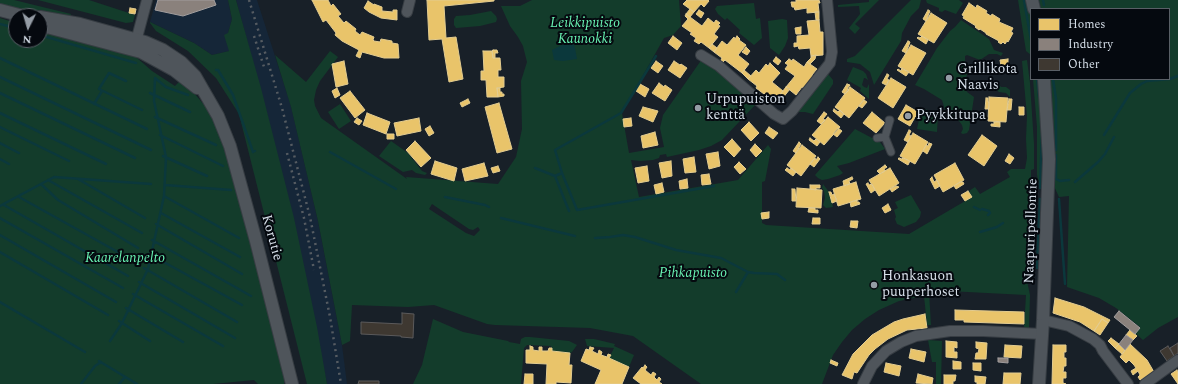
<!DOCTYPE html>
<meta charset="utf-8">
<style>
body{margin:0}
#map{position:relative;width:1178px;height:384px;overflow:hidden;background:#182028;font-family:Spectral,serif}
canvas{display:block}
.legend{position:absolute;left:1030px;top:8px;width:140px;height:72px;box-sizing:border-box;background:#05090f;border:1px solid #595f66;margin:0;padding:5px 7px;list-style:none;font-size:12px;color:#d6dfe9}
.legend li{display:flex;align-items:center;gap:8px;height:20px}
.legend b{width:20px;border:1px solid #595f66}
.north{position:absolute;left:8px;top:8px;width:40px;height:40px;box-sizing:border-box;background:#05090f;border:1px solid #595f66;border-radius:50%;rotate:185deg;font-size:11px;font-weight:700;line-height:16px;text-align:center;color:#d6dfe9}
.north::after{content:'';display:block;margin:auto;width:14px;height:18px;background:#949ca5;clip-path:polygon(50% 0,100% 100%,50% 72%,0 100%)}
</style>
<div id="map">
<canvas width="1178" height="384"></canvas>
<ul class="legend">
<li><b style="height:11px;background:#e9c46a"></b>Homes</li>
<li><b style="height:11px;background:#8a817c"></b>Industry</li>
<li><b style="height:11px;background:#3e3831"></b>Other</li>
</ul>
<div class="north">N</div>
</div>
<script>
const g = document.querySelector('canvas').getContext('2d');
g.lineJoin = 'round';
function fillPath(path, color) {
  g.fillStyle = color;
  g.fill(path, 'evenodd');
}
function shape(rows) {
  const path = new Path2D();
  for (const r of rows) {
    path.moveTo(r[0], r[1]);
    for (let i = 2; i < r.length; i += 2) path.lineTo(r[i], r[i + 1]);
  }
  return path;
}
function trace(path, color, width, dash) {
  g.strokeStyle = color;
  g.lineWidth = width;
  g.lineCap = dash ? 'butt' : 'round';
  g.setLineDash(dash || []);
  g.stroke(path);
}
function label(font, color, halo, rows, align = 'center') {
  g.font = font + ' Spectral,serif';
  g.lineWidth = 4;
  g.setLineDash([]);
  g.textBaseline = 'middle';
  g.strokeStyle = halo;
  g.fillStyle = color;
  for (const [text, x, y, turn = 0] of rows) {
    g.save();
    g.translate(x, y);
    g.rotate((+turn || 0) * Math.PI / 180);
    g.textAlign = isNaN(turn) ? turn : align;
    if (halo) g.strokeText(text, 0, 0);
    g.fillText(text, 0, 0);
    g.restore();
  }
}
const built = shape([
 [156,0,228,0,232,19,228,33,230,51,212,55,194,43,150,22],
 [236,0,257,0,291,106,318,221,342,345,347,384,327,384,268,118]
]);
const green = shape([
 [0,0,14,0,71,14,70,18,30,11,0,5],
 [38,0,89,0,135,15,133,22,126,23],
 [228,0,236,0,261,88,294,218,317,327,327,384,307,384,239,114,216,78,188,51,156,31,150,23,150,22,194,43,212,55,229,51,224,35,228,33,232,19],
 [532,0,679,0,681,26,673,35,664,38,622,113,629,153,664,147,660,128,663,115,702,59,712,68,714,66,757,103,722,140,711,146,699,150,667,157,666,154,660,155,659,158,653,160,641,161,631,160,639,197,738,180,768,145,771,149,765,181,762,182,762,223,766,225,909,234,972,197,969,191,975,187,980,194,1010,177,1007,172,1011,169,1025,169,1027,158,1026,139,1027,116,1022,61,1027,60,1030,83,1034,144,1034,169,1031,170,1031,209,1027,250,1027,281,1030,295,1029,328,1024,328,1026,295,948,291,929,292,931,325,927,325,924,296,899,301,879,310,865,319,852,330,842,342,833,355,822,384,701,384,633,336,590,328,495,325,487,324,434,305,408,307,352,305,350,341,342,345,318,221,291,107,275,55,306,82,330,51,338,57,320,81,316,90,314,100,315,106,321,118,407,179,406,177,498,184,516,157,522,129,521,81,527,62,523,46,518,37,510,26,501,6,520,6],
 [432,204,469,229,473,230,478,227,480,230,474,236,466,233,429,209],
 [869,0,879,0,855,24,860,28,855,34,849,28,860,14,859,6,838,7,838,5,869,2],
 [911,0,921,0,919,8,911,16,902,33,901,41,874,85,870,72,860,64,847,62,847,59,855,56],
 [926,0,959,0,963,3,956,14,945,10,942,12,939,11,939,8,927,3],
 [1018,0,1027,0,1031,19,1031,55,1026,51],
 [1039,0,1178,0,1178,317,1158,328,1143,340,1135,333,1140,327,1116,308,1099,298,1067,287,1069,196,1059,197,1054,186,1050,79,1169,79,1169,9,1041,9],
 [754,3,756,19,760,18,762,38,754,45,739,33,740,30,727,18,725,20,718,14,715,9,717,6],
 [491,11,496,16,497,19,496,22,480,26,456,28,454,25,454,19,456,16,470,15],
 [0,18,16,23,16,40,40,40,40,31,136,57,152,71,175,86,179,82,194,93,205,106,213,119,225,147,284,374,284,384,258,384,254,380,213,384,0,384],
 [782,19,787,20,788,38,785,46,779,55,770,48,768,21],
 [961,20,989,39,994,50,1003,53,1001,56,997,54,989,54,980,60,967,55,965,56,965,62,968,70,964,86,967,92,974,97,969,130,967,133,963,134,961,133,963,129,962,125,959,121,951,116,945,110,942,100,924,89,915,85,937,48,950,31,955,27],
 [853,67,863,71,866,74,868,80,865,78,864,78,862,85,864,87,867,88,869,84,869,99,860,91,861,88,847,80],
 [828,74,833,80,833,84,813,114,805,112,799,112,797,110,825,76],
 [1033,79,1038,79,1040,90,1043,185,1039,184,1037,175,1037,127],
 [996,81,1001,87,1006,87,1010,90,1010,97,1006,93,999,92,994,88,993,85,994,82],
 [340,104,351,121,339,129,328,112],
 [925,109,938,114,937,132,917,129,921,110],
 [855,129,872,138,877,138,885,149,849,163,837,166,843,173,840,175,828,179,822,180,818,178,815,175],
 [391,141,408,153,422,171,427,173,425,175,416,173,412,170,403,172,379,156],
 [823,184,829,192,833,207,826,208,823,205,825,198,824,191,822,188],
 [911,195,921,212,920,217,916,222,904,227,902,226,897,224,895,219,896,217,894,210,898,208,895,202],
 [433,319,463,332,508,341,509,342,520,344,521,339,525,337,530,337,569,341,577,345,572,352,570,353,552,351,551,346,527,345,524,348,521,384,413,384,422,365],
 [585,339,594,339,615,344,614,346,634,355,629,367,609,358,614,348,587,346],
 [928,340,942,341,941,384,936,384,936,362,932,362]
]);
const water = shape([
 [570,36,575,48,577,59,563,61,554,60,552,50,564,44,565,39]
]);
const homes = shape([
 [312,0,328,0,331,6,333,4,341,14,338,16,344,23,346,21,356,29,355,31,360,35,362,32,374,37,373,40,374,41,380,42,381,39,392,41,392,43,398,44,399,58,384,58,362,52,360,58,356,56,359,50,342,41,335,35,336,33,326,20,323,22,312,0],
 [427,0,494,0,494,1,444,6,446,38,456,37,463,79,449,82,442,39,429,40,427,0],
 [687,0,708,0,709,1,704,7,701,4,694,12,683,4,687,0],
 [796,0,819,0,820,3,818,3,819,12,807,13,807,8,795,10,794,7,792,7,791,2,796,2,796,0],
 [368,1,374,5,374,4,382,7,382,11,393,12,393,10,397,10,397,20,381,18,369,12,364,8,368,1],
 [969,3,976,8,977,5,987,11,986,13,991,16,992,14,1000,19,999,22,1013,28,1011,32,1013,33,1008,42,1007,41,1005,44,1003,42,1001,44,998,42,999,41,986,34,986,33,980,29,979,30,975,27,976,26,963,18,964,16,962,15,969,3],
 [130,8,136,9,135,14,129,13,130,8],
 [690,9,694,12,690,17,686,14,690,9],
 [699,10,704,13,701,18,696,14,699,10],
 [928,10,930,11,926,21,923,19,928,10],
 [815,12,819,12,819,20,816,20,815,12],
 [931,13,947,23,934,43,918,34,931,13],
 [686,14,702,26,708,18,714,23,716,20,720,23,718,25,720,26,714,34,718,37,709,48,701,42,699,44,694,41,696,38,690,34,692,33,682,26,688,19,685,16,686,14],
 [819,20,820,32,823,32,823,55,811,56,810,48,799,49,798,46,794,47,794,43,797,43,797,36,809,35,807,21,819,20],
 [801,27,801,34,796,34,795,28,801,27],
 [673,36,682,43,677,50,668,43,673,36],
 [737,36,740,39,739,40,746,45,738,55,749,64,742,73,725,60,723,62,721,60,722,58,714,52,722,41,727,45,734,37,735,39,737,36],
 [922,36,928,40,926,44,917,38,918,37,920,38,922,36],
 [908,41,910,42,906,53,902,51,908,41],
 [712,44,717,48,714,52,709,48,712,44],
 [911,45,926,53,913,75,898,66,911,45],
 [746,47,750,51,747,55,742,52,746,47],
 [493,50,497,50,498,53,495,53,495,58,493,58,492,51,493,50],
 [483,51,492,51,493,58,500,58,501,70,498,70,498,77,504,77,504,87,497,88,498,97,487,97,486,80,481,80,481,71,484,71,483,51],
 [816,55,815,59,810,64,807,62,811,58,811,56,816,55],
 [776,57,781,61,778,65,773,61,776,57],
 [789,59,792,61,793,59,804,67,807,62,817,69,812,75,813,77,804,88,802,87,796,95,786,87,795,76,785,69,788,65,785,63,789,59],
 [1008,59,1008,65,1001,66,1000,60,1008,59],
 [344,61,348,84,336,87,332,64,344,61],
 [656,61,663,66,658,73,651,68,656,61],
 [674,61,680,65,681,64,687,68,680,78,668,70,674,61],
 [770,63,780,73,772,82,783,91,775,101,765,93,764,94,756,88,757,86,748,79,756,70,759,73,766,64,768,66,770,63],
 [902,68,909,72,906,76,897,70,898,69,901,71,902,68],
 [744,70,751,76,748,79,742,73,744,70],
 [887,74,889,75,887,79,889,80,886,85,882,83,887,74],
 [891,78,906,87,893,108,878,98,891,78],
 [659,83,664,87,665,85,672,90,665,101,652,93,659,83],
 [640,84,649,89,645,97,636,91,640,84],
 [847,84,850,85,847,89,849,90,845,94,842,92,847,84],
 [786,87,790,89,782,99,779,96,786,87],
 [850,87,865,98,849,118,835,107,850,87],
 [337,88,340,95,335,98,332,91,337,88],
 [497,88,500,88,500,92,502,92,502,94,504,94,504,96,498,97,497,88],
 [350,91,365,110,355,118,340,98,350,91],
 [989,97,1008,98,1006,122,988,121,989,97],
 [986,98,988,98,988,102,989,102,989,109,985,109,986,98],
 [468,99,470,103,462,107,460,103,468,99],
 [1009,99,1012,99,1011,110,1007,110,1009,99],
 [864,100,867,102,862,108,859,106,864,100],
 [499,103,512,149,497,153,485,107,499,103],
 [906,105,918,112,910,126,898,119,906,105],
 [643,107,658,111,653,122,639,116,643,107],
 [1019,107,1024,107,1024,115,1019,115,1019,107],
 [834,109,838,112,840,110,844,114,841,118,833,111,834,109],
 [824,112,827,114,823,119,825,120,821,124,817,121,824,112],
 [872,112,885,123,876,133,863,123,872,112],
 [367,113,390,122,386,134,363,125,367,113],
 [828,117,840,127,824,145,812,135,828,117],
 [357,118,362,121,359,125,354,122,357,118],
 [419,118,421,131,397,136,394,123,419,118],
 [631,118,632,126,624,127,623,119,631,118],
 [749,122,759,133,751,141,741,130,749,122],
 [994,122,1000,122,1000,127,991,126,991,124,994,124,994,122],
 [430,126,434,133,429,136,425,129,430,126],
 [769,127,778,133,773,139,765,133,769,127],
 [838,128,842,131,837,137,833,134,838,128],
 [909,130,911,131,909,135,911,136,908,142,904,140,909,130],
 [655,132,658,145,643,148,641,136,655,132],
 [913,133,928,142,915,164,900,156,913,133],
 [387,134,394,134,394,139,387,139,387,134],
 [982,135,997,146,984,166,968,155,982,135],
 [810,138,814,141,816,139,820,142,817,146,809,140,810,138],
 [732,139,741,149,734,157,724,147,732,139],
 [415,141,431,158,421,167,406,150,415,141],
 [799,142,801,144,796,153,793,151,799,142],
 [929,143,932,144,927,154,923,151,926,145,928,146,929,143],
 [755,144,762,151,756,157,750,150,755,144],
 [802,145,816,156,801,176,787,165,802,145],
 [718,152,720,166,709,169,706,154,718,152],
 [1009,154,1014,158,1010,164,1005,161,1009,154],
 [694,157,696,172,685,173,683,159,694,157],
 [818,157,820,159,814,167,810,164,815,158,816,160,818,157],
 [899,158,902,159,903,158,910,161,908,165,898,159,899,158],
 [435,161,457,168,454,181,431,174,435,161],
 [671,161,672,176,662,178,659,163,671,161],
 [739,162,746,169,740,174,734,167,739,162],
 [484,163,488,176,465,181,462,169,484,163],
 [955,163,964,180,943,192,934,175,955,163],
 [885,165,887,167,884,169,885,171,880,174,877,171,885,165],
 [498,166,500,171,493,173,491,168,498,166],
 [647,166,649,181,638,183,635,168,647,166],
 [787,168,790,170,791,168,796,172,793,176,785,170,787,168],
 [890,168,899,183,879,196,869,180,890,168],
 [709,174,711,184,702,185,701,175,709,174],
 [852,177,853,179,849,181,850,184,844,186,843,181,852,177],
 [932,177,934,182,937,180,940,186,935,189,930,179,932,177],
 [687,179,688,188,680,189,679,181,687,179],
 [856,182,861,199,838,206,833,189,856,182],
 [960,182,963,182,964,184,956,189,954,186,960,182],
 [662,183,664,192,656,194,654,185,662,183],
 [868,183,869,185,872,184,875,190,871,193,866,184,868,183],
 [810,185,820,185,820,188,816,188,816,190,810,189,810,185],
 [896,186,899,187,892,192,890,189,896,186],
 [797,188,822,190,821,208,796,207,797,188],
 [792,189,795,189,796,201,792,201,792,189],
 [968,191,972,197,965,201,961,195,968,191],
 [829,192,831,192,832,195,834,194,837,201,832,203,829,192],
 [857,200,857,202,859,202,860,204,851,207,850,202,857,200],
 [888,204,891,210,885,213,882,208,888,204],
 [809,208,815,208,815,210,818,210,818,213,808,212,809,208],
 [769,212,769,218,762,219,761,213,769,212],
 [813,218,820,218,820,224,812,224,813,218],
 [851,221,858,221,857,228,850,227,851,221],
 [1055,298,1084,307,1110,320,1108,323,1102,319,1094,331,1080,322,1053,313,1055,298],
 [955,310,1024,312,1024,324,964,322,964,320,955,320,955,310],
 [925,314,927,328,907,330,888,339,875,349,869,355,857,373,854,372,852,379,842,375,853,354,872,335,894,322,903,319,925,314],
 [1102,319,1108,323,1100,335,1094,331,1102,319],
 [1130,330,1137,336,1133,340,1126,335,1130,330],
 [1111,338,1119,344,1115,348,1108,341,1111,338],
 [946,341,957,342,957,348,954,347,954,352,957,352,957,358,946,357,946,341],
 [976,342,987,343,986,359,975,359,976,353,978,353,979,349,976,348,976,342],
 [1119,344,1125,350,1122,354,1115,348,1119,344],
 [1130,344,1147,360,1154,372,1140,380,1138,377,1140,375,1138,371,1133,375,1131,371,1136,368,1134,365,1129,360,1126,363,1120,357,1130,344],
 [1005,345,1022,346,1021,358,1004,357,1005,345],
 [1053,345,1066,345,1066,352,1064,352,1064,358,1066,358,1066,366,1064,366,1063,372,1066,372,1066,378,1063,378,1063,383,1066,384,1052,384,1053,345],
 [530,346,533,347,533,350,539,351,539,347,542,347,542,351,548,351,549,348,552,348,552,351,570,353,569,365,572,365,571,383,556,382,556,384,546,384,547,364,526,363,526,350,530,350,530,346],
 [590,347,594,348,592,351,598,354,599,350,602,352,601,355,607,357,608,354,611,355,609,358,629,367,622,384,595,384,601,370,581,361,586,349,589,350,590,347],
 [911,349,926,352,924,362,909,358,911,349],
 [831,360,838,363,837,366,830,363,831,360],
 [953,361,961,362,961,369,953,369,953,361],
 [886,363,901,366,899,376,884,372,886,363],
 [973,363,981,363,981,371,973,370,973,363],
 [645,365,647,367,645,370,651,375,653,372,656,374,654,377,657,380,659,377,661,379,659,382,662,384,641,384,633,378,642,367,643,368,645,365],
 [1177,370,1178,372,1178,384,1171,374,1177,370],
 [1004,373,1021,373,1020,384,1003,384,1004,373],
 [525,374,533,374,533,384,524,384,525,374],
 [918,374,933,378,932,384,916,383,918,374],
 [944,375,956,375,955,381,953,381,953,384,944,384,944,375],
 [975,376,986,377,985,384,977,384,977,382,975,382,975,376]
]);
const industry = shape([
 [158,0,214,0,216,5,183,16,155,10,158,0],
 [1119,311,1140,328,1135,334,1114,317,1119,311],
 [1126,335,1133,340,1125,350,1119,344,1126,335],
 [998,358,1008,358,1008,363,998,362,998,358]
]);
const stream = shape([
 [1024,0,1031,40],
 [1043,0,1044,5],
 [0,24,16,28],
 [40,35,136,63],
 [0,58,147,129],
 [216,70,218,70,233,95,253,152,255,151],
 [0,77,151,150],
 [155,78,166,87,188,95],
 [1037,79,1039,97],
 [1053,79,1056,99,1056,150],
 [126,81,109,73,99,89,142,110],
 [0,93,135,158],
 [150,93,190,112],
 [94,104,102,91],
 [0,113,106,164],
 [155,117,216,145],
 [0,127,69,161],
 [160,135,223,166],
 [1104,135,1130,93,1141,84,1147,81,1170,79,1178,76],
 [0,143,19,153],
 [330,152,396,189],
 [1056,155,1056,179,1060,181,1069,180],
 [163,156,207,176],
 [0,159,9,164],
 [535,168,555,176,562,173,577,210,714,186],
 [562,173,555,150,621,113,656,56],
 [555,176,569,211],
 [78,179,145,218],
 [48,180,142,233],
 [1075,182,1098,162,1105,154,1114,137],
 [41,184,58,200,138,248],
 [165,185,231,190],
 [1040,188,1042,133],
 [164,196,239,238],
 [19,197,134,261],
 [445,197,485,205,489,207],
 [1059,199,1065,284],
 [4,205,128,276],
 [0,206,54,177,151,184],
 [974,207,980,210],
 [982,209,989,211,990,213,988,215],
 [161,213,240,257],
 [0,218,123,288],
 [501,218,575,236],
 [156,224,242,274],
 [980,232,997,227,1003,223],
 [0,235,116,302],
 [595,238,610,237,623,235,635,237,676,250,721,258,748,272,754,273,777,274,785,280],
 [152,240,251,296],
 [0,252,108,315],
 [149,254,242,305],
 [144,268,237,322],
 [1037,268,1040,199],
 [139,282,235,338],
 [736,292,748,272],
 [133,294,223,346],
 [0,302,85,352],
 [126,308,183,342],
 [119,321,150,341],
 [110,341,122,323,148,269,164,196,166,157,154,101,155,78],
 [99,361,137,384],
 [81,384,95,366,101,362],
 [119,384,125,377]
]);
const building = shape([
 [402,313,414,314,413,338,401,337,401,336,361,334,361,322,402,324,402,313],
 [1178,343,1178,353,1174,356,1170,348,1178,343],
 [1168,346,1174,356,1167,361,1160,351,1168,346],
 [359,381,379,381,379,384,358,384,359,381]
]);
const pedestrian = shape([
 [889,120,890,120,885,137,891,152],
 [877,138,885,137]
]);
const minor = shape([
 [407,12,410,0],
 [135,45,147,0],
 [701,55,719,66,774,114,783,119,792,111,830,63,832,52,827,0],
 [1043,320,1069,326,1093,339,1100,345,1103,351,1128,384],
 [863,384,872,366,886,351,901,342,916,336,950,331,983,331,1042,334],
 [1145,384,1178,360]
]);
const tertiary = shape([
 [1032,0,1034,9],
 [0,10,23,16],
 [40,17,80,24,145,42,163,50,181,62,195,76,218,116,230,146,256,241,292,384],
 [40,23,47,27,141,52,174,70,197,88],
 [1039,384,1043,320,1049,159,1044,79]
]);
const rail = shape([
 [249,0,282,108,310,217,330,317,341,384],
 [254,36,265,70],
 [287,153,304,218,314,270]
]);
const markers = [
 [949,78,4,"#949ca5"],
 [698,108,4,"#949ca5"],
 [908,116,4,"#949ca5"],
 [874,285,4,"#949ca5"]
];
const parkNames = [
 ["Leikkipuisto",585,24],
 ["Kaunokki",585,40],
 ["Kaarelanpelto",125,259],
 ["Pihkapuisto",693,274]
];
const poiNames = [
 ["Grillikota",957,70],
 ["Naavis",957,86],
 ["Urpupuiston",706,100],
 ["kenttä",706,116],
 ["Pyykkitupa",916,116],
 ["Honkasuon",882,277],
 ["puuperhoset",882,293]
];
const streetNames = [
 ["Naapuripellontie",1032,231,-88],
 ["Korutie",271,238,75]
];
fillPath(built, '#152638');
fillPath(green, '#133c2b');
fillPath(water, '#0b383c');
fillPath(homes, '#e9c46a');
trace(homes, '#e3cc90', 1);
fillPath(industry, '#8a817c');
trace(industry, '#a19d9d', 1);
trace(stream, '#0b383c', 2.5);
fillPath(building, '#3e3831');
trace(building, '#5b5a5b', 1);
trace(pedestrian, '#373d43', 9);
trace(minor, '#373d43', 12);
trace(tertiary, '#373d43', 14);
trace(pedestrian, '#4f555b', 7);
trace(minor, '#4f555b', 10);
trace(tertiary, '#4f555b', 12);
trace(rail, '#565c62', 2.5, [2, 4]);
for (const [x, y, r, color] of markers) {
  const dot = new Path2D();
  dot.arc(x, y, r, 0, 2 * Math.PI);
  g.fillStyle = color;
  g.fill(dot);
  trace(dot, '#05090f', 1.5);
}
label('italic 14px', '#68f2b2', '#05090f', parkNames);
label('14px', '#d6dfe9', '#05090f', poiNames, 'left');
label('14px', '#d6dfe9', '#05090f', streetNames);
</script>
